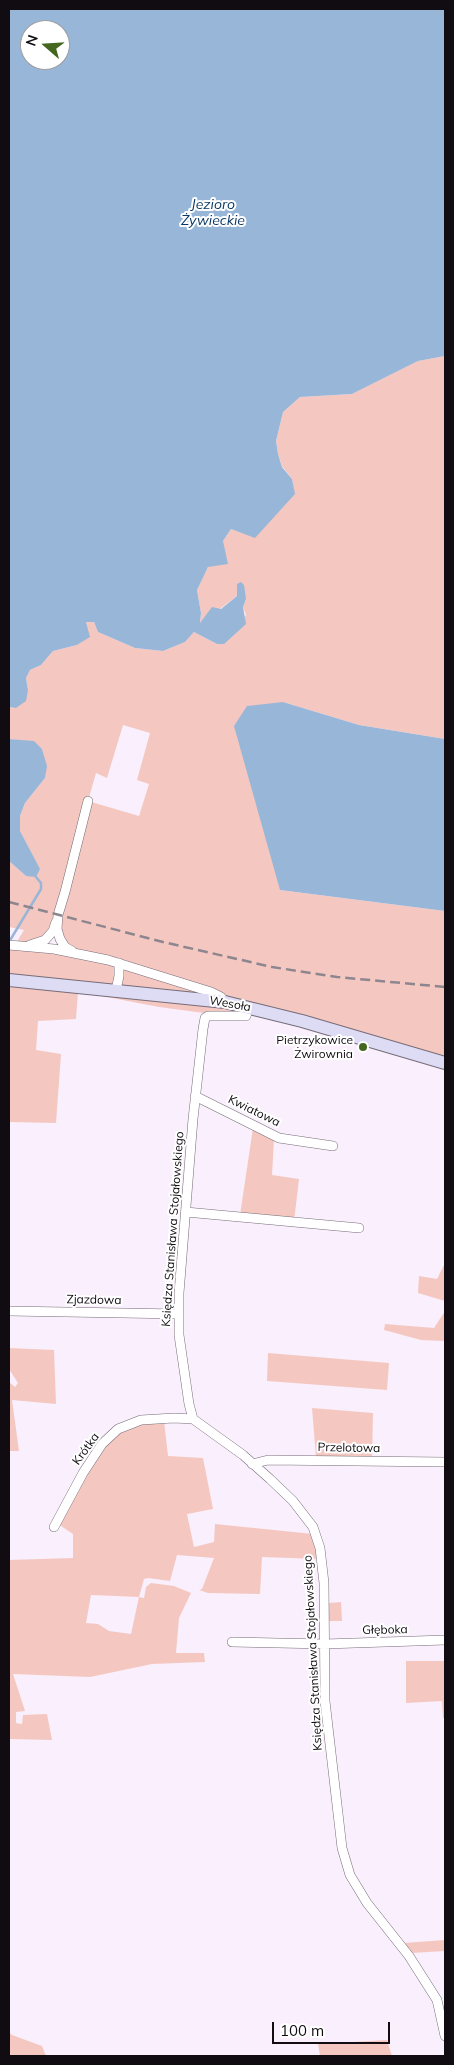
<!DOCTYPE html>
<meta charset="utf-8">
<style>
body{margin:0}
#map{position:relative;width:454px;height:2065px;overflow:hidden;background:#faeffc;font-family:Mulish,sans-serif}
canvas{display:block}
.frame{position:absolute;inset:0;border:10px solid #100c11;pointer-events:none}
.north{position:absolute;left:20px;top:20px;width:50px;height:50px;box-sizing:border-box;background:#fff;border:1px solid #9f9ea0;border-radius:50%;rotate:289deg;font-size:14px;font-weight:700;line-height:20px;text-align:center;color:#100c11}
.north::after{content:'';display:block;margin:auto;width:18px;height:22px;background:#44671f;clip-path:polygon(50% 0,100% 100%,50% 72%,0 100%)}
.scale{position:absolute;left:272px;top:2022px;width:118px;height:22px;box-sizing:border-box;border:2px solid #100c11;border-top:0;padding-left:6px;font-size:15px;line-height:18px;white-space:nowrap;color:#100c11;-webkit-text-stroke:4px #fff;paint-order:stroke}
</style>
<div id="map">
<canvas width="454" height="2065"></canvas>
<div class="frame"></div>
<div class="north">N</div>
<div class="scale">100 m</div>
</div>
<script>
const g = document.querySelector('canvas').getContext('2d');
g.lineJoin = 'round';
function fillPath(path, color) {
  g.fillStyle = color;
  g.fill(path, 'evenodd');
}
function shape(rows) {
  const path = new Path2D();
  for (const r of rows) {
    path.moveTo(r[0], r[1]);
    for (let i = 2; i < r.length; i += 2) path.lineTo(r[i], r[i + 1]);
  }
  return path;
}
function trace(path, color, width, dash) {
  g.strokeStyle = color;
  g.lineWidth = width;
  g.lineCap = dash ? 'butt' : 'round';
  g.setLineDash(dash || []);
  g.stroke(path);
}
function label(font, color, halo, rows, align = 'center') {
  g.font = font + ' Mulish,sans-serif';
  g.lineWidth = 4;
  g.setLineDash([]);
  g.textBaseline = 'middle';
  g.strokeStyle = halo;
  g.fillStyle = color;
  for (const [text, x, y, turn = 0] of rows) {
    g.save();
    g.translate(x, y);
    g.rotate((+turn || 0) * Math.PI / 180);
    g.textAlign = isNaN(turn) ? turn : align;
    if (halo) g.strokeText(text, 0, 0);
    g.fillText(text, 0, 0);
    g.restore();
  }
}
const green = shape([
 [445,356,445,739,359,725,283,702,280,890,445,911,445,1063,249,1007,9,980,9,945,15,945,24,930,9,927,9,861,26,876,33,857,20,831,20,816,25,803,45,778,46,766,42,749,34,742,9,739,9,707,16,708,28,690,26,678,30,670,41,665,53,651,77,645,89,637,86,622,94,622,98,632,135,648,163,651,185,642,194,632,217,644,246,615,243,607,246,599,238,589,237,596,200,624,201,613,197,590,202,578,223,541,231,529,255,537,294,494,292,479,282,466,278,454,276,441,283,412,300,397,352,394,418,361],
 [123,725,150,733,137,780,149,784,139,816,88,801,96,773,107,778],
 [53,931,74,953,36,944],
 [9,985,78,992,76,1019,38,1021,36,1050,61,1054,56,1123,9,1122],
 [86,993,242,1010,243,1012,204,1013,159,1007],
 [253,1128,274,1139,272,1175,299,1179,294,1221,240,1215],
 [445,1263,445,1301,418,1293,419,1276,437,1279],
 [445,1311,445,1341,421,1340,384,1330,385,1324,434,1328],
 [9,1348,54,1350,56,1404,12,1400,19,1451,9,1451,9,1382,15,1387,18,1383,9,1369],
 [268,1353,389,1363,387,1390,267,1381],
 [312,1408,373,1413,372,1458,316,1457],
 [164,1421,168,1456,203,1458,213,1509,187,1514,194,1547,214,1542,215,1524,313,1534,318,1559,262,1557,260,1594,208,1593,199,1590,202,1589,214,1558,177,1555,170,1581,148,1578,144,1579,139,1597,144,1598,146,1587,151,1583,174,1586,191,1593,179,1618,176,1653,204,1653,205,1662,152,1664,90,1677,13,1674,25,1711,16,1712,16,1723,22,1724,23,1715,47,1714,52,1740,9,1739,9,1560,73,1558,73,1534,58,1524,104,1445,118,1431,141,1422],
 [91,1595,139,1597,131,1634,109,1631,98,1624,86,1623],
 [341,1602,342,1621,329,1621,329,1603],
 [406,1661,445,1661,445,1718,443,1718,442,1701,406,1703],
 [445,1940,445,1951,411,1953,404,1943],
 [9,2032,12,2035,42,2046,46,2056,9,2056],
 [387,2040,392,2056,320,2056,318,2044]
]);
const water = shape([
 [9,9,445,9,445,356,418,361,352,394,300,397,283,412,276,441,278,454,282,467,292,479,295,494,255,538,231,529,223,541,228,564,208,567,197,590,201,613,200,623,212,607,221,609,237,596,237,584,241,582,244,585,246,599,243,607,246,624,224,644,217,644,194,632,185,642,163,651,135,648,98,632,94,622,86,622,90,637,77,645,53,651,41,665,30,670,26,678,28,690,26,701,16,708,9,707],
 [30,30,60,30,60,60,30,60],
 [283,702,359,725,445,739,445,911,280,890,234,726,247,706],
 [9,739,34,741,42,749,47,766,45,778,25,803,20,816,20,831,40,869,36,877,26,876,9,861]
]);
const stream = shape([
 [9,942,41,889,41,883,36,877]
]);
const minor = shape([
 [9,945,54,949,108,960,211,992,221,997,225,1002],
 [30,945,45,940,53,931,56,922],
 [72,951,65,947,60,939,57,929,58,915,65,892,88,801],
 [116,990,119,976,119,963],
 [249,1007,246,1016,208,1016,205,1018,203,1029,193,1119,179,1293,179,1335,189,1404,193,1419,243,1455,270,1479,293,1501,313,1527,320,1548,324,1583,325,1701,342,1848,350,1875,367,1903,409,1956,437,2000,445,2036],
 [195,1096,279,1138,333,1146],
 [186,1212,359,1228],
 [9,1311,179,1314],
 [252,1464,268,1460,445,1462],
 [54,1527,83,1473,102,1444,118,1429,141,1420,174,1418,193,1419],
 [232,1642,325,1644,445,1640]
]);
const secondary = shape([
 [9,980,225,1002,302,1021,445,1063]
]);
const rail = shape([
 [9,902,163,942,272,967,337,977,445,987]
]);
const markers = [
 [363,1047,5,"#44671f"]
];
const streetNames = [
 ["Wesoła",230,1004,10],
 ["Kwiatowa",254,1111,26],
 ["Księdza Stanisława Stojałowskiego",173,1229,-86],
 ["Zjazdowa",94,1300,1],
 ["Przelotowa",349,1448,1],
 ["Krótka",86,1449,-54],
 ["Głęboka",385,1630,-1],
 ["Księdza Stanisława Stojałowskiego",313,1653,-93]
];
const poiNames = [
 ["Pietrzykowice",353,1040],
 ["Żwirownia",353,1054]
];
const waterNames = [
 ["Jezioro",213,205],
 ["Żywieckie",213,221]
];
fillPath(green, '#f4c8c1');
fillPath(water, '#98b6d8');
trace(stream, '#98b6d8', 2.5);
trace(minor, '#766c78', 10);
trace(secondary, '#766c78', 14);
trace(minor, '#fff', 9);
trace(secondary, '#dedcf5', 12);
trace(rail, '#8e868f', 2.5, [10, 5]);
for (const [x, y, r, color] of markers) {
  const dot = new Path2D();
  dot.arc(x, y, r, 0, 2 * Math.PI);
  g.fillStyle = color;
  g.fill(dot);
  trace(dot, '#fff', 2);
}
label('12px', '#100c11', '#fff', streetNames);
label('12px', '#100c11', '#fff', poiNames, 'right');
label('italic 14px', '#0b3964', '#fff', waterNames);
</script>
